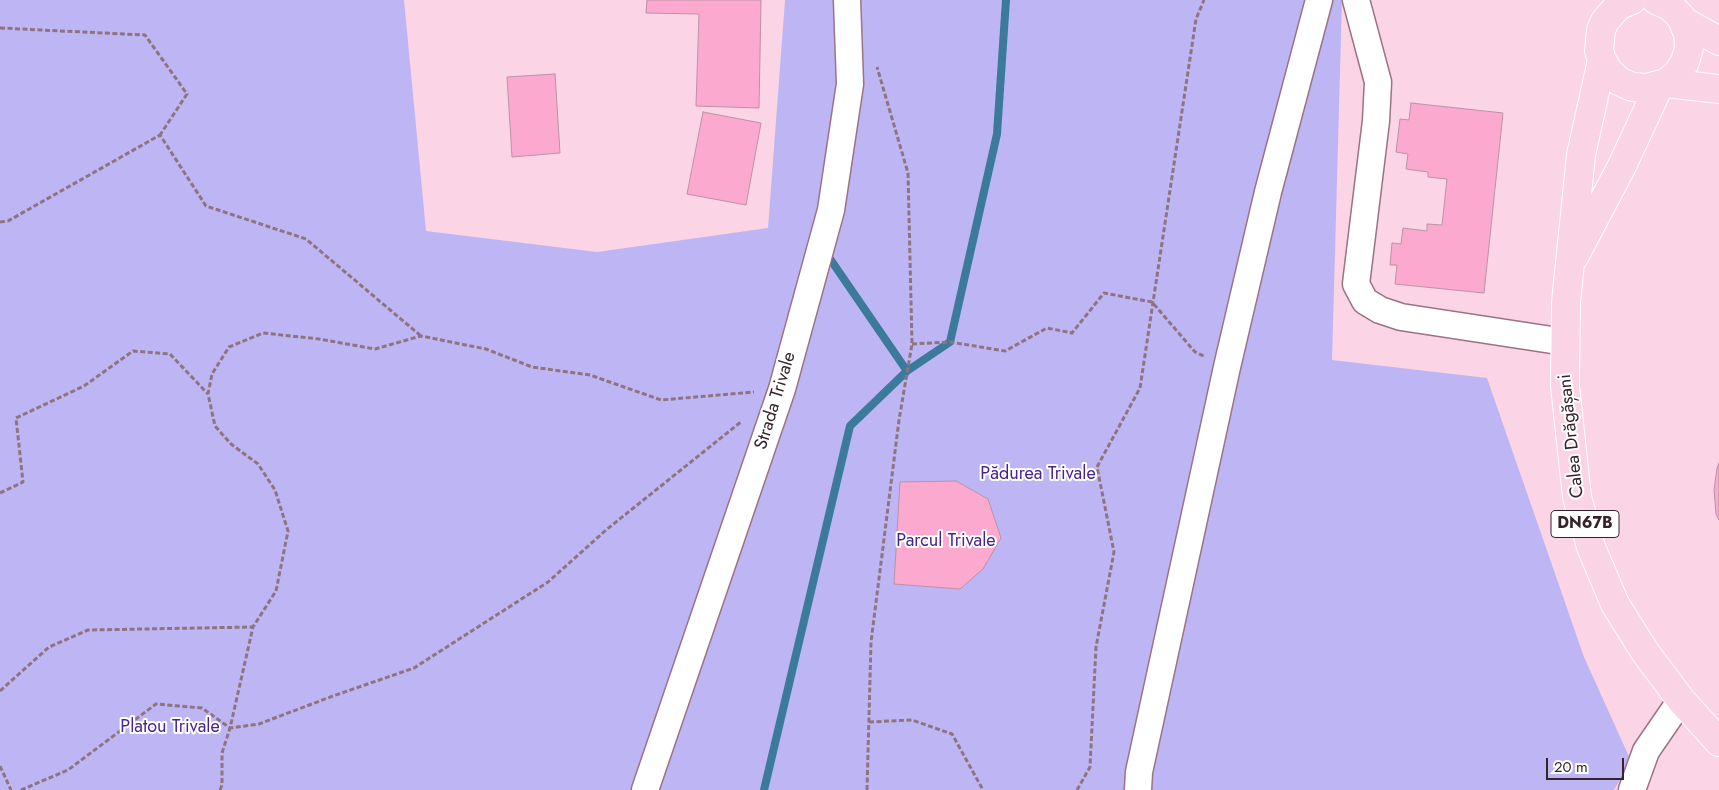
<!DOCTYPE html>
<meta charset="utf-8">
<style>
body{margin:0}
#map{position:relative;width:1719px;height:790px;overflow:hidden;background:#fbd5e5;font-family:Jost,sans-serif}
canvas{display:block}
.scale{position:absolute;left:1546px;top:758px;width:78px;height:22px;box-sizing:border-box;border:2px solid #35232b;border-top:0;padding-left:6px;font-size:15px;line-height:18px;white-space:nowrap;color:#35232b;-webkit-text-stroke:4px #fff;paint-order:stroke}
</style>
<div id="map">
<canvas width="1719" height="790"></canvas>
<div class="scale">20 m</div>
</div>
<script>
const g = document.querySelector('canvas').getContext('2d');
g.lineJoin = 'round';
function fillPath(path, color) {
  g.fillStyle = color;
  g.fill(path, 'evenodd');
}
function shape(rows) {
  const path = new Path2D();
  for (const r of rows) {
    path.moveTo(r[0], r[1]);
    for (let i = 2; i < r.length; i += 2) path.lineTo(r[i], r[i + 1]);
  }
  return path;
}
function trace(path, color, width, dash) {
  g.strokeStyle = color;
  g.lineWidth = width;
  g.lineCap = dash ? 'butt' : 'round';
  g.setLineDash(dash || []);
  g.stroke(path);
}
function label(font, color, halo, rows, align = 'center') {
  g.font = font + ' Jost,sans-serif';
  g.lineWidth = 4;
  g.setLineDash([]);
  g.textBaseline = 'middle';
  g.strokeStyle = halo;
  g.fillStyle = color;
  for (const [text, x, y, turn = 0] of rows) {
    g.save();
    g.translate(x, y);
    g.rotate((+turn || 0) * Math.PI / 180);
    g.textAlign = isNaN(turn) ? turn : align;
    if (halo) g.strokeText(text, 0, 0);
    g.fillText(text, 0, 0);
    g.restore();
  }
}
const green = shape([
 [0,0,404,0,426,231,597,252,768,228,785,0,1342,0,1332,360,1487,378,1584,657,1631,761,1614,790,0,790]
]);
const stream = shape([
 [826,253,907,371],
 [764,790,850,426,907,371,950,342,997,134,1006,0]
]);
const building = shape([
 [647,0,761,0,759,108,696,106,699,14,646,13,647,0],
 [555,74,560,153,512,157,507,77,555,74],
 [1411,103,1503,113,1484,293,1395,284,1397,265,1390,265,1392,243,1401,244,1403,228,1427,231,1427,224,1442,225,1447,179,1428,177,1428,172,1406,169,1408,154,1396,152,1400,119,1409,120,1411,103],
 [703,112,761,123,746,205,687,194,703,112],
 [1719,463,1719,520,1716,514,1714,490,1717,468,1719,463],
 [956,481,988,499,1001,538,983,569,960,589,894,584,900,482,956,481]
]);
const path = shape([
 [0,28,145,35,187,94,160,135],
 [0,222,8,221,160,135,206,206,306,239,421,336],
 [912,344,950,342,1005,351,1047,328,1072,333,1104,293,1152,302,1195,352,1204,356],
 [0,493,23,482,16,418,84,386,133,351,170,354,208,394],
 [0,691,49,647,88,630,253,627],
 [869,722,912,720,952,734,983,790],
 [0,766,11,790],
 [21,790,68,770,156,704,202,708,230,728,259,724,333,696,414,668,548,582,606,530,742,421],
 [220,790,222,785,222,753,230,728,253,627,276,591,288,531,275,490,258,464,231,444,215,426,208,394,212,374,229,347,263,333,319,339,375,349,421,336,486,349,532,367,590,375,661,400,754,392],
 [867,790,871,642,899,420,912,344,908,173,877,67],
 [1077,790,1090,767,1096,647,1114,552,1097,467,1140,388,1196,19,1204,0]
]);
const minor = shape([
 [1356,0,1378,82,1376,121,1356,284,1365,301,1380,310,1401,317,1565,342],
 [645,790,782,389,831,210,850,84,847,0],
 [1138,790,1139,772,1227,367,1268,192,1319,0],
 [1632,790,1646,751,1681,700]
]);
const major = shape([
 [1632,0,1618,6,1605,21,1601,30,1599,51,1602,60,1609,72,1619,81,1632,87,1646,88,1666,83,1677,74,1685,62,1689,48,1688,34,1681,17,1671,7,1656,0],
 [1683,21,1719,41],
 [1602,60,1581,155,1566,302,1565,386,1577,497,1591,547,1615,604,1645,652,1681,700,1719,742],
 [1666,83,1719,89],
 [1574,257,1622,166,1659,86]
]);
const shields = [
 [1585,524,68]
];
const shieldNames = [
 ["DN67B",1585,524]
];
const streetNames = [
 ["Strada Trivale",776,401,-73],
 ["Calea Drăgășani",1572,436,-96]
];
const parkNames = [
 ["Pădurea Trivale",1038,475],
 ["Parcul Trivale",946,542],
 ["Platou Trivale",170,728]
];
fillPath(green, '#beb6f4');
trace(stream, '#3b7a9a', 8);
fillPath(building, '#fca9d0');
trace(building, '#bd91a5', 1);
trace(minor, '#9c7285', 29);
trace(major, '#fff', 30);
trace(path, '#8f747f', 3, [5, 2.5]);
trace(minor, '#fff', 26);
trace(major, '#fad3e5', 28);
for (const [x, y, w] of shields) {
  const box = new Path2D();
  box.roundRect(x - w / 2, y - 13.5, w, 27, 4);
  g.fillStyle = '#fff';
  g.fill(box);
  trace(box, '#35232b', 1);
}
label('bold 16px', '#35232b', null, shieldNames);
label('18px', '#35232b', '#fff', streetNames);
label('18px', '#452491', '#fff', parkNames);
</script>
